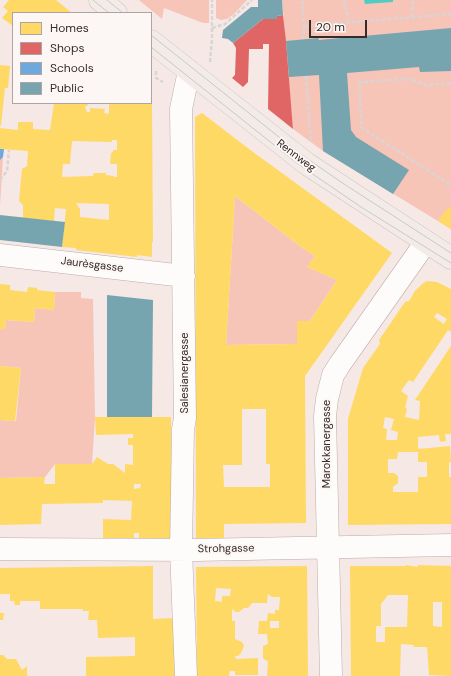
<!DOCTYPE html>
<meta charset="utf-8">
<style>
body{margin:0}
#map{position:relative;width:451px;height:676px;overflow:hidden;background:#f6e8e5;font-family:"DM Sans",sans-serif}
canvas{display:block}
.legend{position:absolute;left:12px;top:12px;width:140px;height:92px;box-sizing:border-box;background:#fcf6f5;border:1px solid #aca5a3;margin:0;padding:5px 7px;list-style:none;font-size:12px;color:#352b29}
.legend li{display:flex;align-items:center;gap:8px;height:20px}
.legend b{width:20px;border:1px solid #aca5a3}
.scale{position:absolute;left:309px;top:20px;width:58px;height:18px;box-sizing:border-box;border:2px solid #352b29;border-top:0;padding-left:5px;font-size:12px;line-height:14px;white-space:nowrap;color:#352b29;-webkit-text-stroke:3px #fcf6f5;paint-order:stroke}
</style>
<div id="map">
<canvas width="451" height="676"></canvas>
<ul class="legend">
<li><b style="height:11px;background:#ffd966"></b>Homes</li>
<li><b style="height:11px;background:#e06666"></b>Shops</li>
<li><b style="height:11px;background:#6fa8dc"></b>Schools</li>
<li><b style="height:11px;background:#76a5af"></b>Public</li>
</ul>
<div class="scale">20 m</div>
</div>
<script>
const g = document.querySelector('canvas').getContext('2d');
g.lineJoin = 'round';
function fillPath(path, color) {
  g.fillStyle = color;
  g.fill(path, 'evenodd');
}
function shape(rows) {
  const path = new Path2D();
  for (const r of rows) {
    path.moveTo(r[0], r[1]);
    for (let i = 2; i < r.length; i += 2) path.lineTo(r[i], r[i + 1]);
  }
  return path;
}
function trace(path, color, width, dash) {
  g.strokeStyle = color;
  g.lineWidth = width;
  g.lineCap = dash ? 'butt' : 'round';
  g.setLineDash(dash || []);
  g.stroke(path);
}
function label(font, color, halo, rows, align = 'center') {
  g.font = font + ' "DM Sans",sans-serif';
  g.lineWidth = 4;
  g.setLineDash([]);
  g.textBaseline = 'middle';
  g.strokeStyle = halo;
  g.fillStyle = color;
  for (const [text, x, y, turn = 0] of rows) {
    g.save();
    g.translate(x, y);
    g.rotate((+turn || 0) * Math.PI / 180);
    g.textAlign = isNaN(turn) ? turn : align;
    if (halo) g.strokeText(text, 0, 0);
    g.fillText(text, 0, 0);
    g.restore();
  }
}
const green = shape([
 [139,0,209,0,209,23,203,23,164,8,162,19],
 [216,0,247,0,235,13,227,19,221,20,216,18],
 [282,0,451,0,451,229,323,151,293,129],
 [3,157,0,206,0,159],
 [235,196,301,247,315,256,307,267,337,280,310,321,297,321,297,344,226,345],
 [55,292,81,292,81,298,93,299,95,417,92,464,55,464,45,477,0,478,0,420,16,421,21,368,0,366,0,329,5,329,6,320,34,322,35,308,54,310]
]);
const water = shape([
 [364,0,393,0,393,2,365,4]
]);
const homes = shape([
 [9,0,56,0,72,13,13,13,13,26,2,18,8,11,3,7],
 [0,65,10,66,8,88,5,88,1,126,0,125],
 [54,103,88,103,88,105,85,107,87,112,90,112,90,108,105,109,104,113,109,114,109,103,152,103,153,242,152,242,152,257,137,255,137,257,76,250,76,248,62,247,66,209,55,208,54,221,23,218,23,205,19,201,22,169,27,166,28,151,0,149,0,128,18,130,18,122,33,122,33,129,50,130],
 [112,140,117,140,117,150,113,150,113,152,111,153,110,164,117,164,117,177,114,177,114,176,106,175,106,173,94,173,93,176,62,177,63,164,70,164,72,141,112,142],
 [76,203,109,204,109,220,80,217,80,209],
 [202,113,253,152,392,253,305,376,306,523,224,524,224,539,196,538,195,117],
 [235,196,301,247,315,256,307,267,337,280,310,321,297,321,297,344,226,345],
 [242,409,266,409,266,464,270,464,270,487,224,487,223,465,242,465],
 [451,206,451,229,438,221,445,211],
 [427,281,437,282,451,289,451,332,448,330,413,382,409,380,401,391,408,396,405,408,407,409,405,417,419,420,420,401,415,400,451,346,451,434,445,434,446,441,440,442,439,435,418,437,418,449,450,446,451,462,449,462,449,477,451,477,451,524,348,525,348,419,363,368,380,344,379,340,405,302,409,301,415,291,422,284],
 [437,313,447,319,444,324,434,317],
 [385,417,394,419,391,430,398,432,397,440,386,440,387,429,383,428],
 [398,452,418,452,418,462,427,462,427,477,418,477,418,492,393,492,393,487,398,483,398,476,394,473,388,473,388,459,397,459],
 [0,284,10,285,10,290,27,292,28,287,37,288,37,290,55,292,54,310,35,308,34,322,6,320,5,329,0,329],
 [0,366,21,368,15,421,0,420],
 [95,417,171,417,171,539,139,538,139,533,134,533,134,538,103,538,103,519,131,520,132,501,103,500,103,503,42,504,41,524,0,525,0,478,45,477,44,484,55,484,55,464,92,464,97,457,108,464,113,464,125,473,125,464,133,465,133,445,128,445,128,438,133,438,133,434,96,435],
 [134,484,141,484,140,488,134,489],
 [406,565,418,567,418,565,451,566,451,676,429,675,427,647,413,647,414,645,401,644,400,676,351,676,350,566,406,566],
 [388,595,408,595,407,627,385,627,385,642,376,642,376,626,381,626,381,604],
 [433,602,442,602,442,627,433,626],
 [153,566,153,619,174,618,175,676,86,676,86,657,135,656,135,637,98,638,97,620,88,620,89,611,83,611,83,609,40,609,40,601,20,601,20,605,15,605,14,601,10,601,10,594,0,594,0,568],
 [307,566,308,676,267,676,268,661,265,660,263,658,263,646,268,644,267,634,258,634,259,621,267,621,268,613,275,614,275,610,279,610,280,597,272,597,268,594,267,603,252,603,248,608,244,608,239,612,236,612,232,609,232,621,235,621,235,639,242,642,244,646,241,653,238,656,235,656,236,659,258,658,258,675,235,675,235,671,230,671,229,676,197,676,196,567],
 [216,588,231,589,230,596,222,596,222,602,215,601],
 [270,621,279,621,279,628,270,628],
 [0,613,4,613,3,620,0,620],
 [0,655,3,655,7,659,16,659,22,670,27,666,27,676,0,676]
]);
const shops = shape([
 [283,15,286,41,293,129,268,109,269,44,263,44,263,49,249,49,248,82,243,87,232,78,235,75,236,48,233,43,263,19,277,19,277,16]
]);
const schools = shape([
 [0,149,4,149,3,157,0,160]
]);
const public = shape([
 [258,0,282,0,283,15,277,16,277,19,263,19,233,43,228,39,222,38,223,30,251,7,258,7],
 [451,28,451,71,420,72,419,67,347,73,351,130,356,137,409,170,393,194,323,151,319,75,289,77,286,41,318,38,319,40],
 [0,215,65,222,62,247,0,240],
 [107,295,153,300,152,417,107,417]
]);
const path = shape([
 [302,0,304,26,303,39],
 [344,0,349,23],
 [412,17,413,0],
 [304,26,451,14],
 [212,28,225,24,252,0],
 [210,62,212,39,212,0],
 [156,71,156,78,163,82],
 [306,76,311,141],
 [451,83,426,85,410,79,359,82,362,128,451,185],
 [0,180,7,171,9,150]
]);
const minor = shape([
 [0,255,184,276],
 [0,549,195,550,451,545],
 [186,676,181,550,183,429,185,418,181,109,189,71],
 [331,676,325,416,327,399,333,375,340,364,426,242]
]);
const major = shape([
 [100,0,116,13],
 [151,41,307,164,451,258]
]);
const tram = shape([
 [93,0,109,13],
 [107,0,123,13],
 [151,35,299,153,344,184,451,253],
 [151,47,298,164,361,207,451,263]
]);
const streetNames = [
 ["Rennweg",296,156,37],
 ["Jaurèsgasse",92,265,7],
 ["Salesianergasse",185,373,-90],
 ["Marokkanergasse",327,444,-90],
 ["Strohgasse",226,549,-1]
];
fillPath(green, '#f7c4b8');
fillPath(water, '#54cbc1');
fillPath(homes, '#ffd966');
fillPath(shops, '#e06666');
fillPath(schools, '#6fa8dc');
fillPath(public, '#76a5af');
trace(minor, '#b8adaa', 23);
trace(major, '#cbc5c3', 23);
trace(path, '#d9d5d5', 2.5, [4, 2]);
trace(minor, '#fefcfb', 22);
trace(major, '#f3ebe8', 22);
trace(tram, '#ccc8c6', 1);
label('11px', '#352b29', '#fcf6f5', streetNames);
</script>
